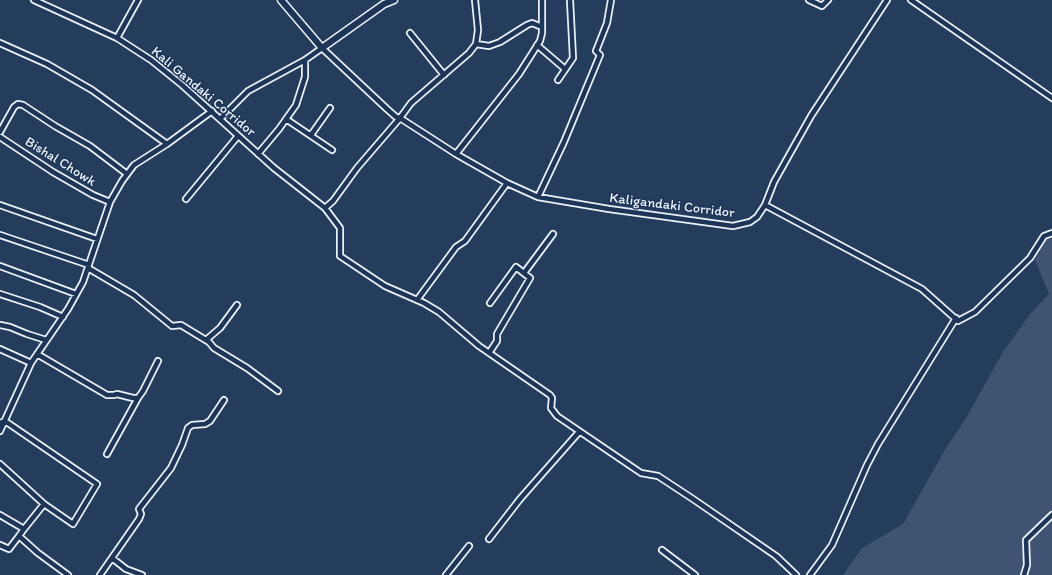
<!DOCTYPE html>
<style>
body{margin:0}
canvas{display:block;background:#253d5d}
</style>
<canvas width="1052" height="575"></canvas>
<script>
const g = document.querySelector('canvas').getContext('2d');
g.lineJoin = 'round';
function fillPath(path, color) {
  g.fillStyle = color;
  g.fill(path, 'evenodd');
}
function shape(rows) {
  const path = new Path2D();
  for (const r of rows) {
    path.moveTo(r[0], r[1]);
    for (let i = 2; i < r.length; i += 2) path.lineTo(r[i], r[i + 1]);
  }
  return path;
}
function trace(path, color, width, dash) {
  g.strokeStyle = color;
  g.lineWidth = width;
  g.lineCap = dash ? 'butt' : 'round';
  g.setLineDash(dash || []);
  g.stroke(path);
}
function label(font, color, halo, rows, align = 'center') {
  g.font = font + ' Itim,sans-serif';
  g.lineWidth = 3;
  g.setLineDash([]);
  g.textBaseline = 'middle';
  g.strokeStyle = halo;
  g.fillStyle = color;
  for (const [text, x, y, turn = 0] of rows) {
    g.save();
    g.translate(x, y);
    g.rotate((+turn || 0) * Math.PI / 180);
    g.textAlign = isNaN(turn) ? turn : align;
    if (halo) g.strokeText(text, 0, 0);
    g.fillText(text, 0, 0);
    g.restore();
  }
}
const green = shape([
 [1052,236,1052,575,843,575,862,548,903,524,946,448,966,418,1003,352,1030,314,1049,294,1035,260,1045,241]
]);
const minor = shape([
 [34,0,117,38,151,60,182,85,274,168,325,208,340,228,340,256,385,286,424,303,439,312,479,346,550,395,552,398,551,408,557,416,641,473,658,476,693,499,776,556,796,575],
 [809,0,822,6,828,0],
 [911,0,1052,98],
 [410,33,444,75],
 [117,38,138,0],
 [0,43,47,64,92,90,167,144],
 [476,44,489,46,500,42,527,25,532,23,542,27],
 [537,45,565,69],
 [558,80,573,58,570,0],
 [220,119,248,91,305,60,322,48,387,109,396,117,400,118,411,103,469,53,476,44,478,30,475,0],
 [286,119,332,150],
 [0,132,14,107,18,104,23,105,55,126,90,146,127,174],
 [311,135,330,108],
 [0,137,53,172,93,195,110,202],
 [258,154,279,129,296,105,305,77,305,60],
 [456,154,519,74,540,41,542,33,542,0],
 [538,197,564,142,600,55,596,51,607,23,611,0],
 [186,199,238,136],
 [0,205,97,239],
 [765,205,922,289,958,321,975,312,1030,258,1044,236,1052,233],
 [325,208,333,201,357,168,400,118,456,154,507,183,538,197,609,209,733,226,750,222,757,217,765,205,774,182,811,116,887,0],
 [0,235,89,265],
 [0,266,76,294],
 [88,268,134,295,172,326,181,325,209,342,214,348,247,368,278,391],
 [524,273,553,234],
 [0,294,40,307,63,317],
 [417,300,456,247,465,241,507,183],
 [0,325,10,327,27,334,46,340],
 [206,340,220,328,237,305],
 [0,349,31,363],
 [489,353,497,341,497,334,530,278,516,267,490,303],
 [37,354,107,395,114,395,117,394,133,398,138,398,143,391,158,361],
 [0,423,5,421,97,484,73,524,44,504,24,529],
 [0,431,31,363,68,309,83,282,110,202,122,181,134,165,167,144,212,111],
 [107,454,138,398],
 [0,464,44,504],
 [0,515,24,529,19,536,38,553,68,575],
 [489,539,520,499,579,432],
 [0,545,9,549,19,536],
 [662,550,695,575],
 [112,558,126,569,142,575],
 [100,575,139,519,141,514,139,509,171,468,182,445,188,428,192,425,205,424,210,421,224,400],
 [446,575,469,546],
 [810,575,832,545,867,465,878,444,956,318],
 [1024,575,1027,565,1026,540,1052,515]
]);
const secondary = shape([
 [281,0,322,48,384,4,394,0]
]);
const streetNames = [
 ["Kali Gandaki Corridor",203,92,40],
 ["Bishal Chowk",60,162,32],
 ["Kaligandaki Corridor",672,206,7]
];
fillPath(green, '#3e5472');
trace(minor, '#e8f1f8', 8);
trace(secondary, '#e8f1f8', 9);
trace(minor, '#1d3557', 4.5);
trace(secondary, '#1d3557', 6);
label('14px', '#e8f1f8', '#1d3557', streetNames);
</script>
